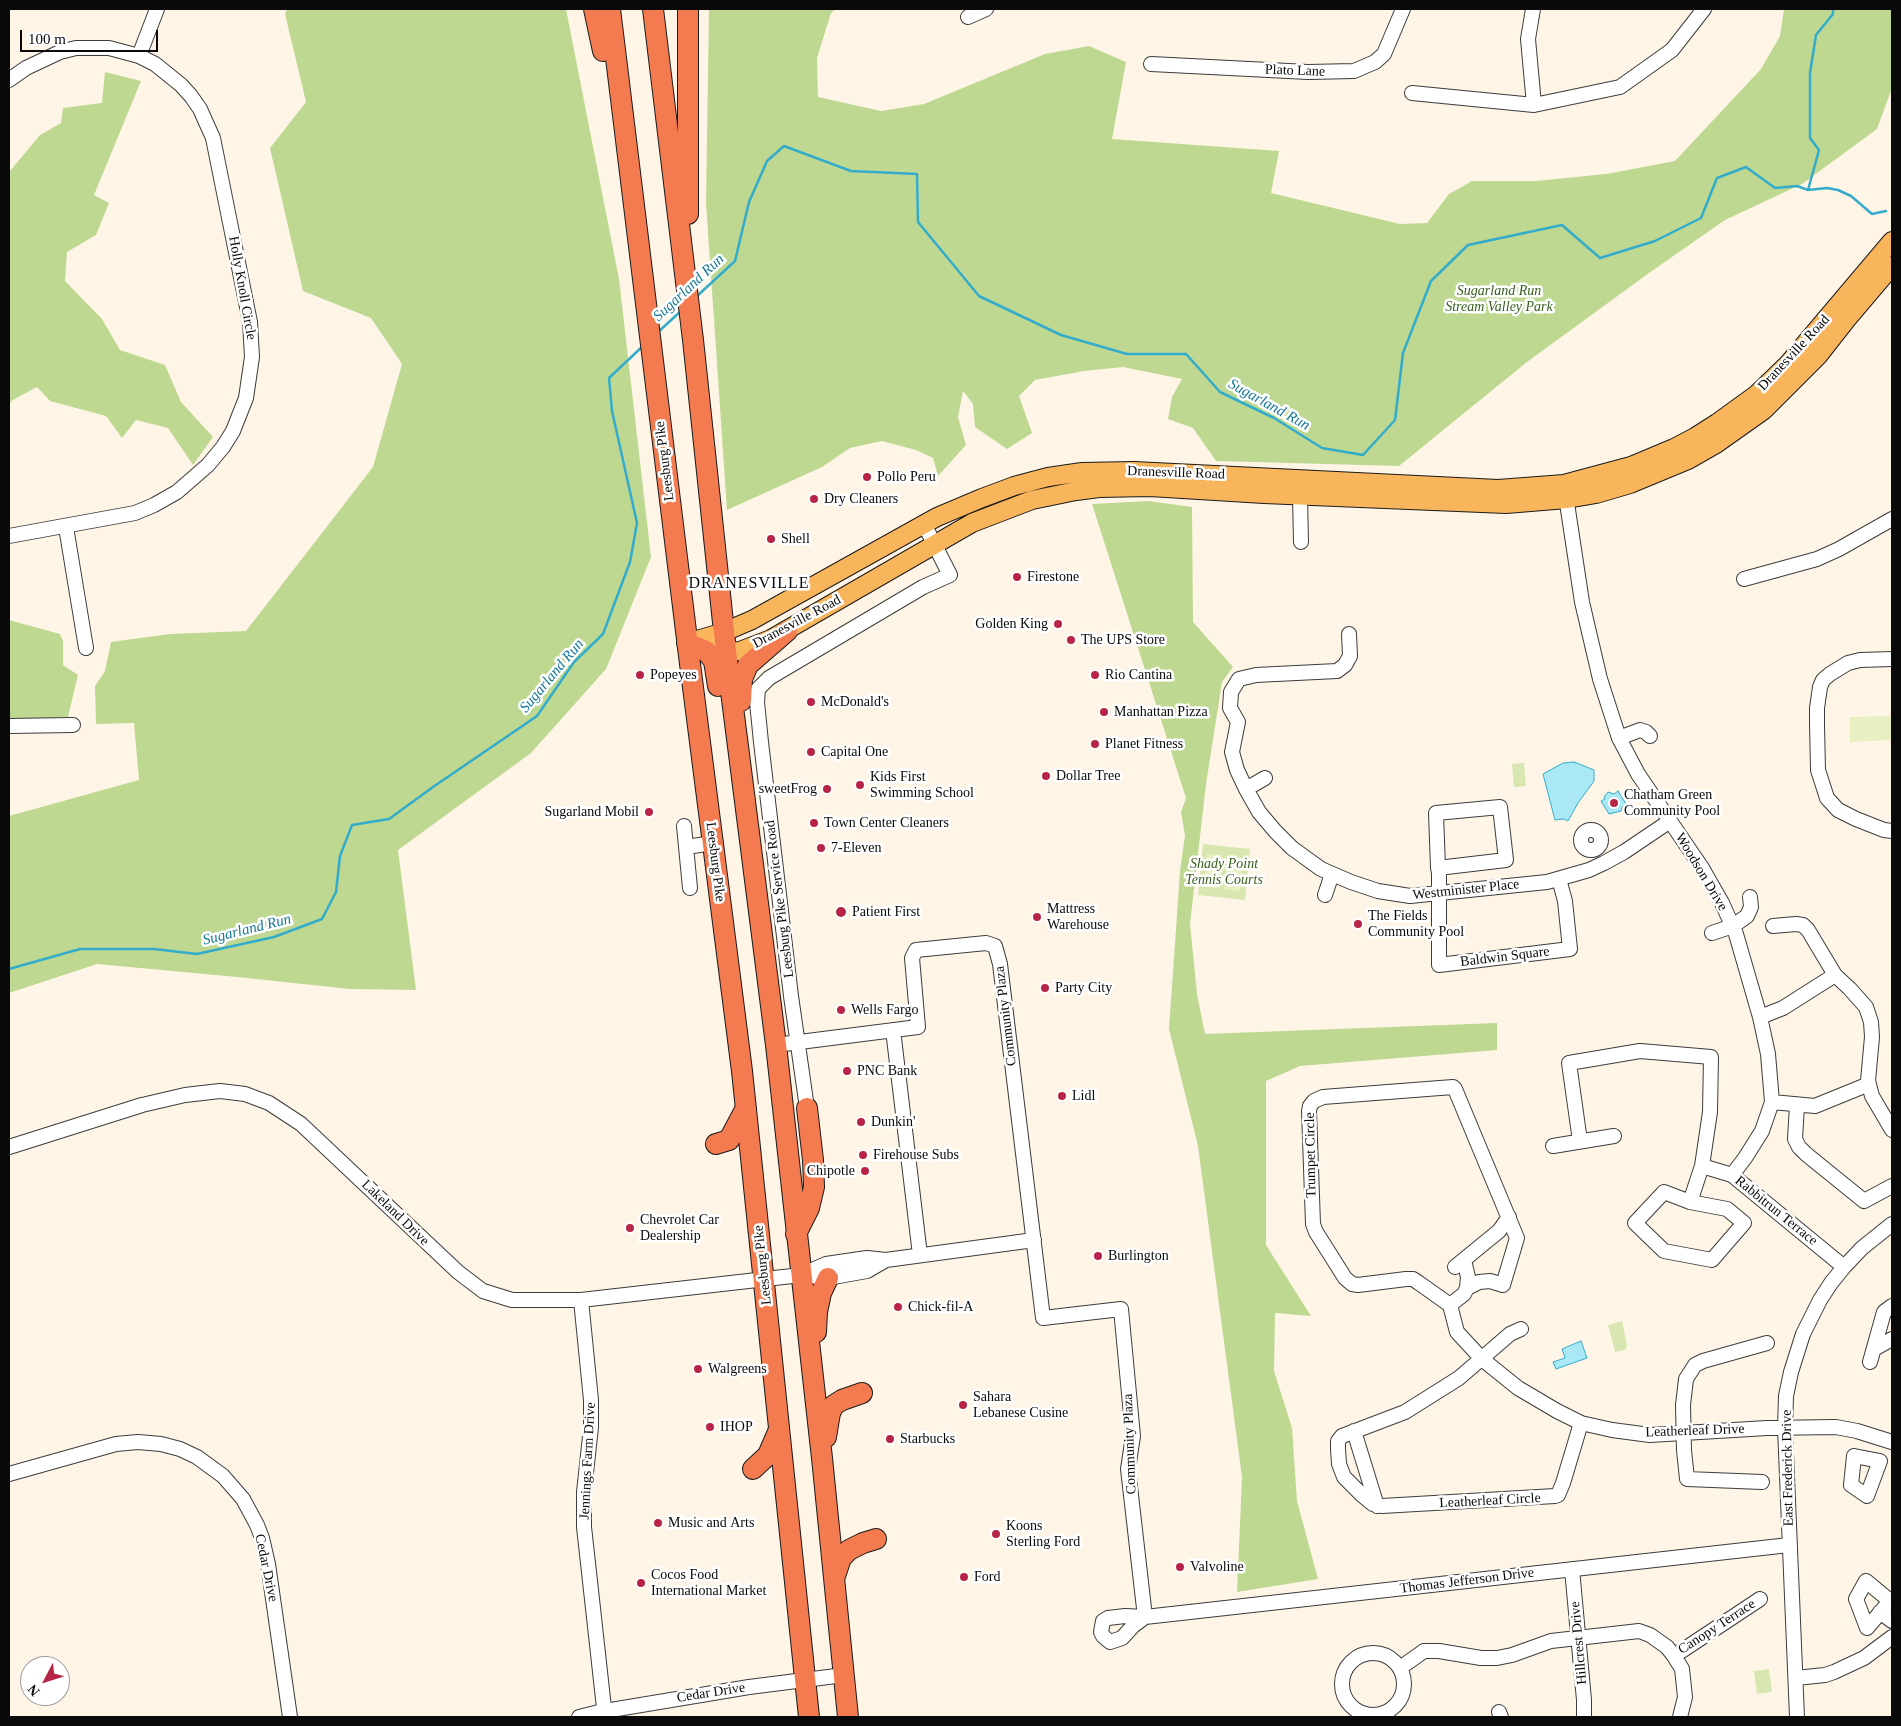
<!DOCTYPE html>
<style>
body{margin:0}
#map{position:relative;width:1901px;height:1726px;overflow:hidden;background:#fff5e6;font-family:Georgia,serif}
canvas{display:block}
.frame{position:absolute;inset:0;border:10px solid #090909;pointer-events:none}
.north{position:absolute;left:20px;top:1656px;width:50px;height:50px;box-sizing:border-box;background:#fff;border:1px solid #9d9d9d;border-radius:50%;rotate:230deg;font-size:14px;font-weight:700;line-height:20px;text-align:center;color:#090909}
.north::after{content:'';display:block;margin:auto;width:18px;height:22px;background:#b72447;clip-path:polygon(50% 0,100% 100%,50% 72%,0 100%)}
.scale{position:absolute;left:20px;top:30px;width:138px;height:22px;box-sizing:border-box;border:2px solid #090909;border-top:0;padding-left:6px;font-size:15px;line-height:18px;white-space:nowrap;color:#090909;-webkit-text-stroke:4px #fff;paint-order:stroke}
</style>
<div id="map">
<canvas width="1901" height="1726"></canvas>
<div class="frame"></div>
<div class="north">N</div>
<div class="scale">100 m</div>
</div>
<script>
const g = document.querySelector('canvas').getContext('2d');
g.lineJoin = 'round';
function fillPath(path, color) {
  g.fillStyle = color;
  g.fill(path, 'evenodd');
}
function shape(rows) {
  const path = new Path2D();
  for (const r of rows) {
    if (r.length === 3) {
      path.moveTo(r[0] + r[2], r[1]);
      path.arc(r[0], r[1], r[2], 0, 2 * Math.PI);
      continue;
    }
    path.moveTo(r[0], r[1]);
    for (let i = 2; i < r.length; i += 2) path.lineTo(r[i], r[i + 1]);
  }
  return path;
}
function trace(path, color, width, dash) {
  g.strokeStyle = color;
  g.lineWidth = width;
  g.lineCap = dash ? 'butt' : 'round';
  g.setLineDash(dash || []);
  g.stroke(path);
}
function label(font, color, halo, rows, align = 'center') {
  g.font = font + ' Georgia,serif';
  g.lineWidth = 5;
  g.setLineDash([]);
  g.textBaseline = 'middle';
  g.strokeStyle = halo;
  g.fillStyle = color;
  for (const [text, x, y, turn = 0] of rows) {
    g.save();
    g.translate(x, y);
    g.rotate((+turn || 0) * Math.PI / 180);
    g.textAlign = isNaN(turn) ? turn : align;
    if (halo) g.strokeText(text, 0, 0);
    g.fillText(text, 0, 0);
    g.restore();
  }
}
const green = shape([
 [1524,763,1526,786,1514,787,1512,764],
 [1203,844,1250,849,1245,900,1198,895],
 [1622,1321,1627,1346,1625,1350,1615,1352,1608,1325],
 [1769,1669,1772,1692,1757,1694,1754,1671]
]);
const forest = shape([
 [287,9,566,9,619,279,651,557,606,669,531,753,398,850,416,990,350,989,237,977,97,964,9,993,9,816,139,780,134,723,96,724,95,686,105,671,111,642,170,634,246,631,373,467,402,364,371,318,303,291,270,148,306,102,285,14],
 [709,9,836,9,831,13,817,58,818,97,881,111,924,104,1045,54,1089,46,1126,62,1112,139,1279,151,1271,193,1400,224,1427,223,1449,194,1472,181,1536,181,1606,174,1675,161,1761,69,1780,36,1784,9,1892,9,1892,88,1877,129,1802,184,1725,220,1649,273,1527,362,1399,466,1216,461,1193,428,1168,419,1172,397,1182,379,1123,367,1084,371,1035,380,1019,396,1032,433,1007,449,975,427,973,404,963,391,958,417,966,445,938,476,933,458,916,450,882,441,850,448,822,467,727,510,706,203],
 [105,72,141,81,94,195,109,203,96,235,67,252,65,281,102,319,120,350,165,365,181,402,213,437,193,465,168,428,136,420,122,438,106,416,50,401,37,387,11,401,9,407,10,171,40,135,61,123,63,108,102,103],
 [1148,501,1192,507,1193,622,1233,667,1222,682,1206,784,1190,924,1197,994,1205,1034,1497,1023,1497,1050,1300,1066,1266,1081,1266,1245,1311,1316,1275,1313,1274,1371,1292,1428,1297,1501,1318,1579,1237,1592,1242,1477,1198,1146,1169,1029,1180,871,1185,835,1181,812,1186,798,1092,504],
 [9,620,60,634,63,641,63,665,78,675,68,717,9,721]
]);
const pitch = shape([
 [1892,716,1892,740,1850,742,1850,717],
 [1207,854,1222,855,1219,888,1204,887],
 [1228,856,1243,858,1240,891,1224,889]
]);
const water = shape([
 [1574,762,1594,770,1594,781,1578,803,1568,821,1564,819,1555,820,1543,774,1563,763,1574,762],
 [1618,791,1626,804,1622,807,1621,811,1609,814,1601,801,1605,799,1604,797,1608,792,1614,794,1618,791],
 [1581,1341,1587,1358,1556,1369,1553,1362,1565,1358,1562,1349,1581,1341]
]);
const stream = shape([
 [1808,190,1819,150,1810,138,1810,73,1816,35,1833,14,1833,9],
 [696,297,735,261,749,202,767,161,784,146,851,171,917,174,918,222,979,296,1061,335,1127,354,1186,354,1220,392,1274,418,1322,448,1363,455,1395,420,1403,353,1431,281,1468,245,1562,225,1600,258,1655,241,1701,218,1717,178,1746,167,1775,188,1797,186,1808,190,1827,188,1838,190,1851,196,1872,214,1886,211],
 [657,333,681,311],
 [9,969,80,949,154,949,197,954,274,937,322,919,336,892,340,856,352,825,389,819,433,787,537,716,574,662,603,634,630,562,637,523,612,411,609,378,644,345]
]);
const minor = shape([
 [1533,9,1528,39,1534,105],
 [968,17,986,9],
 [139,56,157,9],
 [1151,64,1308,72,1354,71,1375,62,1384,54,1403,9],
 [9,80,26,68,60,52,76,48,109,48,139,56,155,64,181,85,191,96,200,109,213,138,250,322,252,357,246,398,233,431,223,447,208,465,177,492,154,505,135,513,9,536],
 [1412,93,1534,105,1620,87,1672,50,1704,9],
 [1565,490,1582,602,1600,679,1619,738,1638,774,1702,868,1722,903,1736,934,1760,1017,1768,1054,1772,1102,1762,1131,1745,1158,1732,1175],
 [1300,496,1301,542],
 [66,527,86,648],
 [1744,579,1817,559,1839,549,1892,519],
 [1349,634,1350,656,1345,665,1337,671,1256,675,1239,679,1231,692,1230,708,1238,722,1232,752,1237,770,1246,789,1259,812,1275,831,1292,848,1321,869,1351,882,1378,891,1410,896,1547,882,1589,870,1604,863,1624,852,1670,821],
 [1892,659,1860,660,1848,663,1830,674,1823,680,1820,687,1817,708,1817,724,1818,770,1827,798,1838,810,1856,819,1884,830,1892,831],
 [9,726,73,725],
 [1619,738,1640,730,1646,732,1650,736],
 [1246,789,1265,778],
 [684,826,690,888],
 [1591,840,10],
 [686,847,713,843],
 [1438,868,1506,860,1500,807,1436,813,1438,868,1439,873,1439,965,1570,949,1565,901,1559,879],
 [1325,895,1332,874],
 [1773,926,1796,924,1803,925,1808,930,1835,975,1850,989,1866,1007,1871,1022,1872,1037,1868,1081,1872,1096,1892,1130],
 [1712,933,1733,926,1747,916,1751,907,1750,897],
 [1760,1017,1783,1008,1835,975],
 [893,1030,920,1255],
 [776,1045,918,1027,912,958,916,950,986,943,995,946,1000,964,1043,1318,1121,1309,1133,1436,1128,1469,1145,1617,1789,1545],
 [1772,1102,1815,1106,1869,1084],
 [1797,1105,1795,1139,1799,1147,1806,1154,1864,1201,1892,1186],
 [807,1108,791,996,761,742,757,702,758,689,769,678,923,587,950,575,924,524],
 [1580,1141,1569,1063,1640,1051,1711,1057,1710,1112,1702,1166,1690,1202],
 [1553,1146,1614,1136],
 [9,1147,142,1105,185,1095,220,1091,245,1094,269,1103,301,1124,458,1272,483,1291,512,1300,581,1300,801,1275,828,1278,867,1271,886,1260],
 [1702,1166,1732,1175,1844,1267],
 [1664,1192,1690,1202,1727,1209,1744,1223,1712,1260,1664,1251,1635,1223,1664,1192],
 [1455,1267,1499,1231,1509,1217],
 [801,1275,826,1264,867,1258,886,1260,1034,1240],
 [1467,1288,1479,1282,1490,1281,1503,1285,1517,1238,1455,1089,1453,1087,1323,1097,1314,1101,1310,1106,1309,1111,1313,1224,1316,1232,1345,1278,1352,1284,1358,1285,1406,1279,1413,1279,1419,1283,1450,1305,1457,1332,1482,1359,1518,1388,1557,1411,1581,1423,1612,1430,1650,1435,1767,1428,1836,1427,1857,1431,1892,1442],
 [581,1300,591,1400,591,1427,584,1492,584,1527,605,1717],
 [1450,1305,1464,1294,1467,1288,1468,1277,1464,1260],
 [1521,1329,1510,1334,1459,1378,1405,1412,1342,1436,1338,1441,1338,1449,1339,1464,1344,1477,1362,1495,1373,1504,1382,1506,1555,1496,1558,1495,1563,1483,1581,1423],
 [1874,1349,1892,1339],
 [1870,1362,1884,1312,1892,1306],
 [1354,1431,1377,1506],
 [1854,1456,1880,1461,1867,1496,1851,1485,1854,1456],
 [9,1474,116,1444,138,1442,161,1444,180,1449,197,1457,223,1476,243,1499,257,1525,262,1538,268,1564,290,1717],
 [1762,1482,1687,1479,1684,1450,1683,1405,1686,1379,1695,1365,1703,1361,1767,1343],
 [1572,1569,1584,1700,1584,1717],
 [1866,1581,1890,1601,1867,1628,1856,1599,1866,1581],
 [1880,1612,1892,1621],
 [1125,1616,1145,1617,1133,1626,1122,1638,1110,1642,1103,1636,1101,1632,1103,1621,1108,1618,1125,1616],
 [1373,1684,31],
 [1674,1656,1760,1599],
 [1400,1668,1424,1651,1439,1651,1481,1658,1497,1658,1512,1655,1551,1641,1639,1631,1650,1635,1667,1647,1674,1656,1682,1669,1685,1697,1680,1717],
 [1796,1678,1825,1675,1834,1672,1864,1658,1892,1637],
 [1499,1712,1501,1717],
 [579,1717,599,1712,749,1687,844,1675],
 [1797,1717,1785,1428,1786,1396,1791,1372,1803,1334,1820,1300,1831,1283,1844,1267,1862,1248,1892,1224]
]);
const major = shape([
 [687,643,724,632,752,620,937,517,982,498,1014,486,1048,477,1082,472,1134,471,1498,489,1564,484,1631,466,1674,448,1695,437,1717,423,1757,394,1788,364,1892,241],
 [714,650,727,652,740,651,771,639,972,523,1032,500,1076,491,1099,488,1150,487,1264,494,1506,504,1567,499,1596,494,1630,484,1688,460,1716,444,1764,410,1818,356,1847,319,1892,266]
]);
const highway = shape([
 [594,9,603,51],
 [610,9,690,664,742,1071,809,1717],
 [653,9,693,340,727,660,776,1045,822,1458,848,1717],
 [688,214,688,9],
 [687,643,706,651,714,661,718,686],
 [741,701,742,679,748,665,787,631],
 [716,1144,729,1140,746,1108],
 [796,1234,809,1208,814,1187,813,1160,807,1108],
 [816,1332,817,1312,821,1293,828,1278],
 [826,1437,830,1413,834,1405,842,1400,862,1393],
 [753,1469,768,1455,778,1432],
 [835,1576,841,1558,849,1550,863,1543,876,1539]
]);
const markers = [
 [867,477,5,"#b72447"],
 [814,499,5,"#b72447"],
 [771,539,5,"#b72447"],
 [1017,577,5,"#b72447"],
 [1058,624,5,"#b72447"],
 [1071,640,5,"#b72447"],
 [640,675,5,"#b72447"],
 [1095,675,5,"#b72447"],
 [811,702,5,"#b72447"],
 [1104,712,5,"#b72447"],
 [1095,744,5,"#b72447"],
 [811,752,5,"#b72447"],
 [1046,776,5,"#b72447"],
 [860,785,5,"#b72447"],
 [827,789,5,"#b72447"],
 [1614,803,5,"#b72447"],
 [649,812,5,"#b72447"],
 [814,823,5,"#b72447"],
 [821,848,5,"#b72447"],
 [841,912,6,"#b72447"],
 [1037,917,5,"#b72447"],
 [1358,924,5,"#b72447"],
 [1045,988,5,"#b72447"],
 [841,1010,5,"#b72447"],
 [847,1071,5,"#b72447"],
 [1062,1096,5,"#b72447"],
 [861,1122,5,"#b72447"],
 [863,1155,5,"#b72447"],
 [865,1171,5,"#b72447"],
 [630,1228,5,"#b72447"],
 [1098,1256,5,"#b72447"],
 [898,1307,5,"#b72447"],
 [698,1369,5,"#b72447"],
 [963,1405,5,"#b72447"],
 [710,1427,5,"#b72447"],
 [890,1439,5,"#b72447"],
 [658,1523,5,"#b72447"],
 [996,1534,5,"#b72447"],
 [1180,1567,5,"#b72447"],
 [964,1577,5,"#b72447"],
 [641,1583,5,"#b72447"]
];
const streetNames = [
 ["Plato Lane",1295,71,2],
 ["Holly Knoll Circle",242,288,80],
 ["Dranesville Road",1794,353,-47],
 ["Leesburg Pike",665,461,-97],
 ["Dranesville Road",1176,473,2],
 ["Dranesville Road",797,622,-28],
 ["Leesburg Pike",715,862,83],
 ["Woodson Drive",1701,872,59],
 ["Westminister Place",1466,890,-6],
 ["Leesburg Pike Service Road",780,899,-97],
 ["Baldwin Square",1505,957,-7],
 ["Community Plaza",1006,1016,-97],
 ["Trumpet Circle",1311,1155,-91],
 ["Rabbitrun Terrace",1776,1211,39],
 ["Lakeland Drive",395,1213,44],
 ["Leesburg Pike",763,1265,-96],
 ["Leatherleaf Drive",1695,1431,-2],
 ["Community Plaza",1130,1444,-92],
 ["Jennings Farm Drive",588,1461,-87],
 ["East Frederick Drive",1788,1468,-91],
 ["Leatherleaf Circle",1490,1501,-3],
 ["Cedar Drive",266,1568,78],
 ["Thomas Jefferson Drive",1467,1581,-7],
 ["Canopy Terrace",1717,1627,-33],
 ["Hillcrest Drive",1579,1643,-95],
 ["Cedar Drive",711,1693,-9]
];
const parkNames = [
 ["Sugarland Run",1499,291],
 ["Stream Valley Park",1499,307],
 ["Shady Point",1224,864],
 ["Tennis Courts",1224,880]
];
const poiNames = [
 ["Pollo Peru",877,477],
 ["Dry Cleaners",824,499],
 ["Shell",781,539],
 ["Firestone",1027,577],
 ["Golden King",1048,624,"right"],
 ["The UPS Store",1081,640],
 ["Popeyes",650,675],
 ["Rio Cantina",1105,675],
 ["McDonald's",821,702],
 ["Manhattan Pizza",1114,712],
 ["Planet Fitness",1105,744],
 ["Capital One",821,752],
 ["Dollar Tree",1056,776],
 ["Kids First",870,777],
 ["Swimming School",870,793],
 ["sweetFrog",817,789,"right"],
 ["Chatham Green",1624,795],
 ["Community Pool",1624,811],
 ["Sugarland Mobil",639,812,"right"],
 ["Town Center Cleaners",824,823],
 ["7-Eleven",831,848],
 ["Mattress",1047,909],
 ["Warehouse",1047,925],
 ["Patient First",852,912],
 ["The Fields",1368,916],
 ["Community Pool",1368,932],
 ["Party City",1055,988],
 ["Wells Fargo",851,1010],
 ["PNC Bank",857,1071],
 ["Lidl",1072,1096],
 ["Dunkin'",871,1122],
 ["Firehouse Subs",873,1155],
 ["Chipotle",855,1171,"right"],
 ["Chevrolet Car",640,1220],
 ["Dealership",640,1236],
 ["Burlington",1108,1256],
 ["Chick-fil-A",908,1307],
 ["Walgreens",708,1369],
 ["Sahara",973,1397],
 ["Lebanese Cusine",973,1413],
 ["IHOP",720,1427],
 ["Starbucks",900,1439],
 ["Music and Arts",668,1523],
 ["Koons",1006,1526],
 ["Sterling Ford",1006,1542],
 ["Valvoline",1190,1567],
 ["Cocos Food",651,1575],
 ["International Market",651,1591],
 ["Ford",974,1577]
];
const waterNames = [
 ["Sugarland Run",689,288,-43],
 ["Sugarland Run",1269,405,29],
 ["Sugarland Run",552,676,-50],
 ["Sugarland Run",247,930,-14]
];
const quarterNames = [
 ["DRANESVILLE",749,584]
];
fillPath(green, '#d8e7b1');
fillPath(forest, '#bed891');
fillPath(pitch, '#e8efc3');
fillPath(water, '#abe8f5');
trace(water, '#33accc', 1);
trace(stream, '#33accc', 2.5);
trace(minor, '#3c3c3c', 16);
trace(major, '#1a1a1a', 20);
trace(highway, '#1a1a1a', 22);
trace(minor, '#fff', 14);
trace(major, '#f8b55c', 18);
trace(highway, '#f47b4f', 20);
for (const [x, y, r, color] of markers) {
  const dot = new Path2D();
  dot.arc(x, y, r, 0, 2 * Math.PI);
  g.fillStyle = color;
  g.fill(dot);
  trace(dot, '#fff', 2);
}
label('14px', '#090909', '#fff', streetNames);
label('italic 14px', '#365f1c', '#fff', parkNames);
label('14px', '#090909', '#fff', poiNames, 'left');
label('italic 15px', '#157899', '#fff', waterNames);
g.letterSpacing = '1px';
label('16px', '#090909', '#fff', quarterNames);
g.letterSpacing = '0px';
</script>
